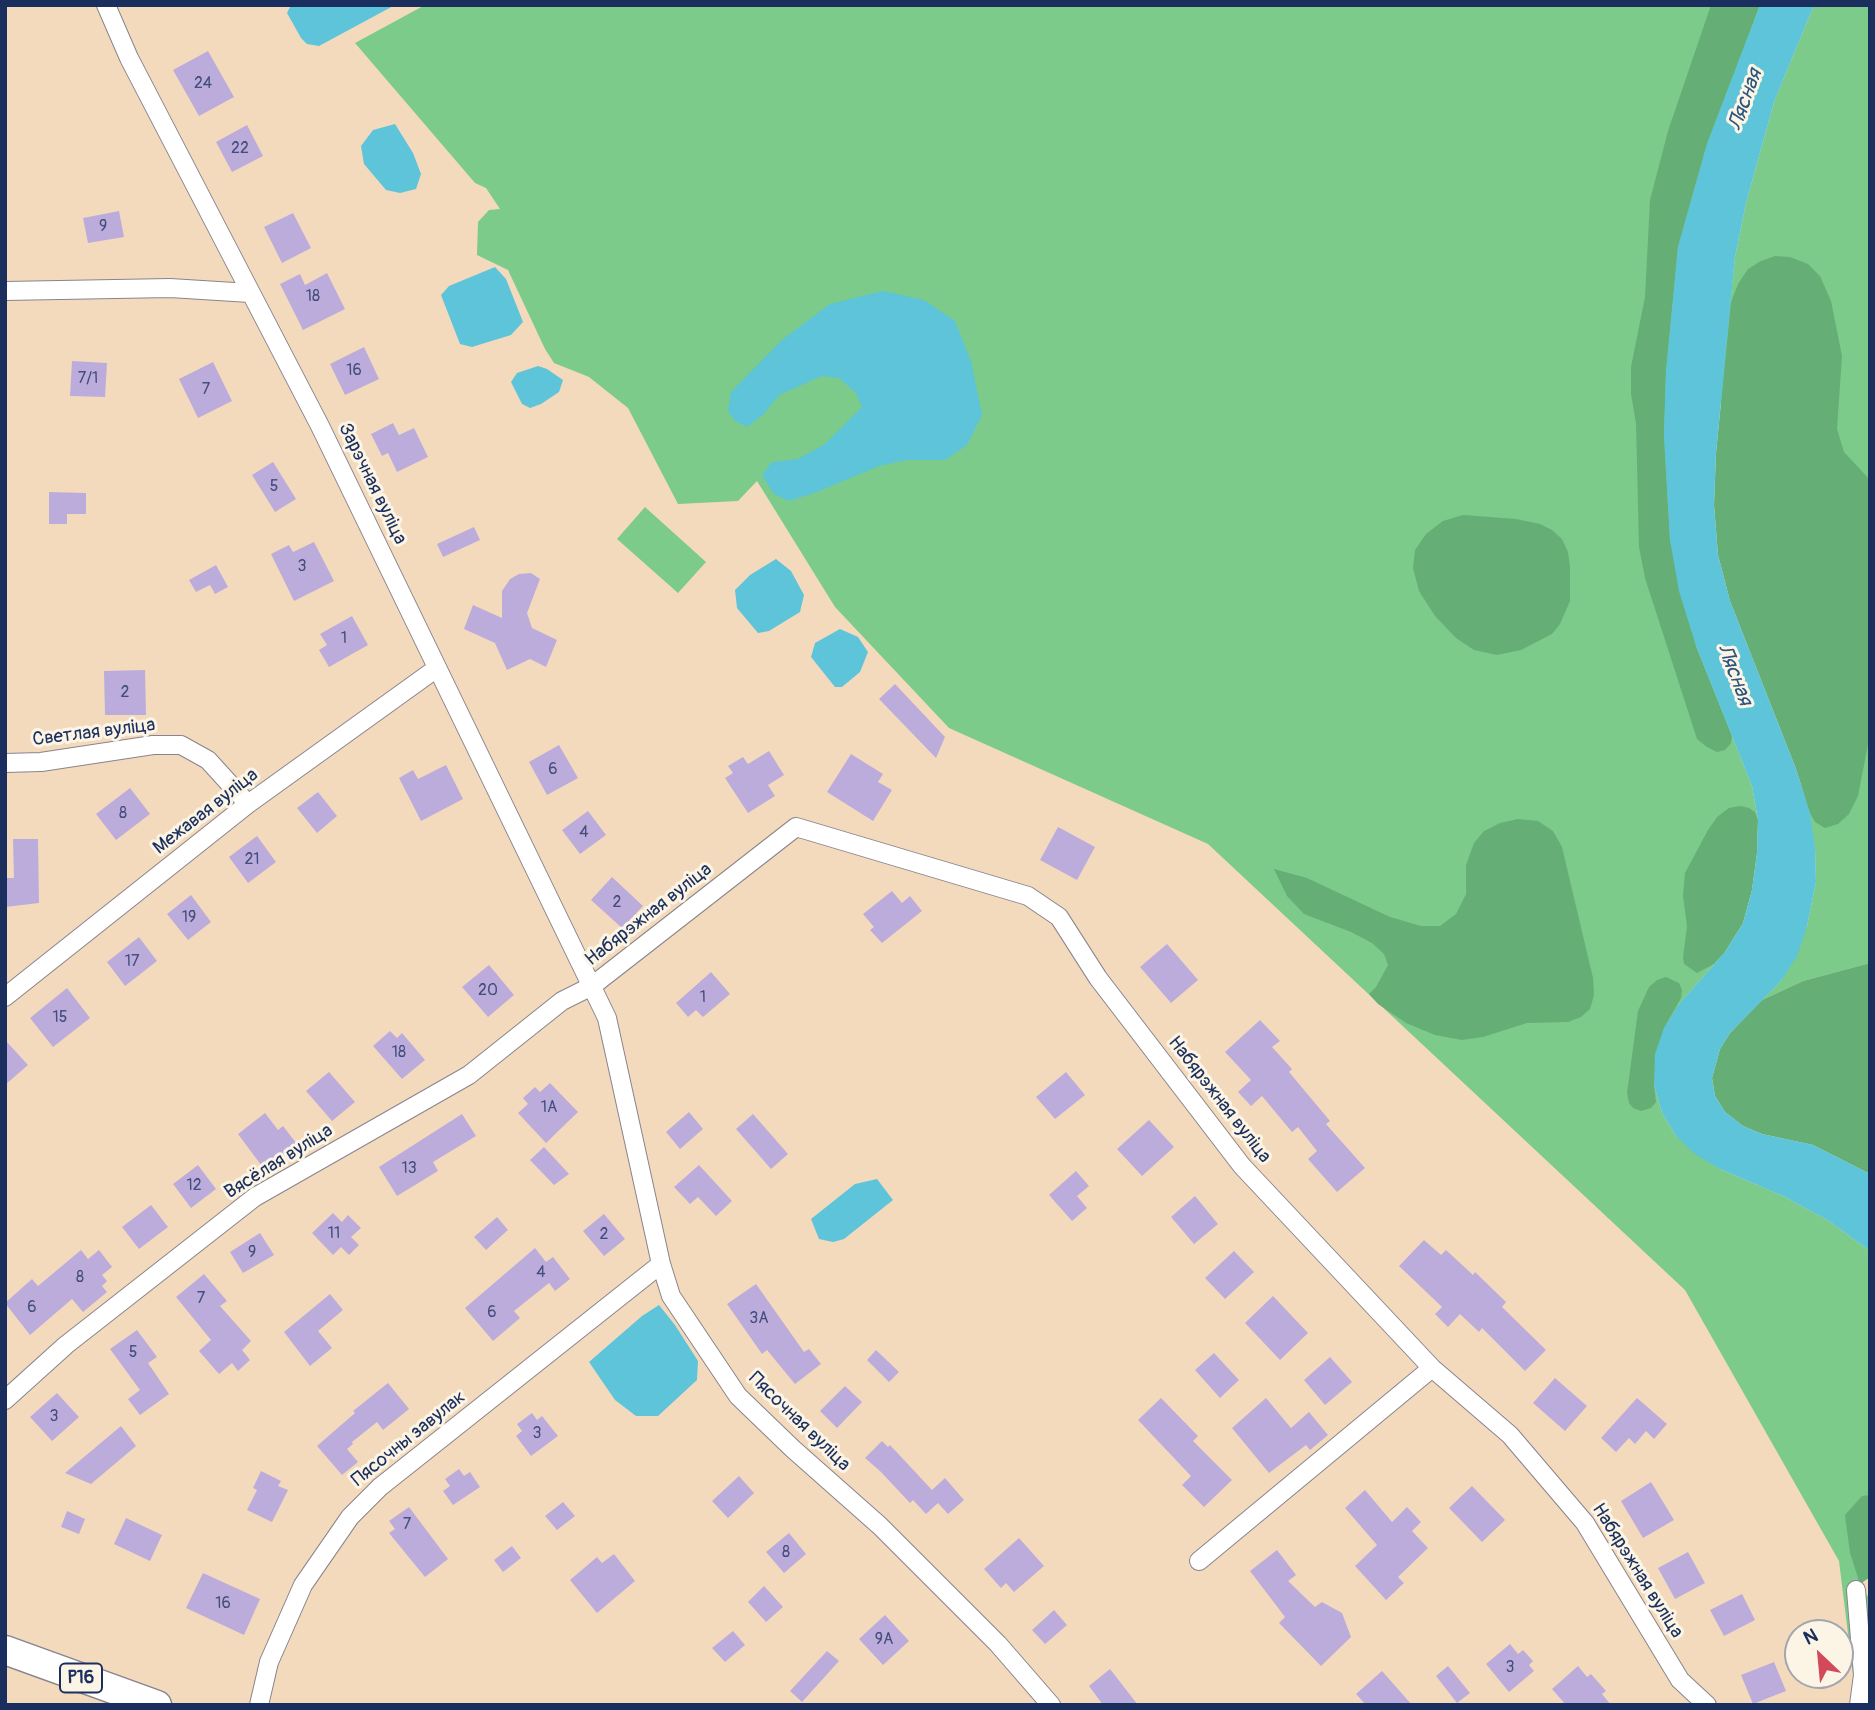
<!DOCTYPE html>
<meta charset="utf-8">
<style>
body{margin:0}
#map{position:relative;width:1875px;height:1710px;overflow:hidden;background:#f4dabc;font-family:Pangolin,sans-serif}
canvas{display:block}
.frame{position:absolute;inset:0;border:7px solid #1b2f5e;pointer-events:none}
.north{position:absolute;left:1784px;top:1619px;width:70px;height:70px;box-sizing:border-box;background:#fcf5e5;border:2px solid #a2a6af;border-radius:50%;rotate:334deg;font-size:19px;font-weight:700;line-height:28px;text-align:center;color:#1b2f5e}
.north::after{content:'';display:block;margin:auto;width:24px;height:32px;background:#d1495b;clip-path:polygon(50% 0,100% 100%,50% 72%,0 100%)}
</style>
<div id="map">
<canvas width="1875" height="1710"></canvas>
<div class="frame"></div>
<div class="north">N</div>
</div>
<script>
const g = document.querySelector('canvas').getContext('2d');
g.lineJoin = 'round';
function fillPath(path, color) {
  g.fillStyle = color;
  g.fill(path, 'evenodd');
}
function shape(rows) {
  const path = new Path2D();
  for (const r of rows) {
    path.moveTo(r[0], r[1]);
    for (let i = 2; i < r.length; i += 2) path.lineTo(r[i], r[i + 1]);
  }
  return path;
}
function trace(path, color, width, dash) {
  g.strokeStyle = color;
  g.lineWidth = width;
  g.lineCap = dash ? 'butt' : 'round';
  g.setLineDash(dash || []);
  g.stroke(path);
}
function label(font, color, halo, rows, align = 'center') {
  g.font = font + ' Pangolin,sans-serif';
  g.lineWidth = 6;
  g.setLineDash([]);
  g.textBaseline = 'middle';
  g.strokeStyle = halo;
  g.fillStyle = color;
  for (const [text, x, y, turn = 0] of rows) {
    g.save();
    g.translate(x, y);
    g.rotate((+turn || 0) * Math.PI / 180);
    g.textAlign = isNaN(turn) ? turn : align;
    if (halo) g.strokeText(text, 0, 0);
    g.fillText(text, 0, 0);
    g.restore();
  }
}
const green = shape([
 [425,5,1760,5,1754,21,1696,646,1752,786,1758,820,1725,952,1679,1004,1654,1085,1662,1113,1676,1136,1720,1169,1785,1197,1829,1221,1870,1251,1870,1577,1860,1584,1870,1600,1870,1705,1854,1705,1856,1698,1839,1561,1685,1290,1208,844,949,728,835,607,757,481,738,501,678,504,628,408,589,377,554,363,545,349,508,270,477,255,478,222,489,210,500,209,486,188,475,183,355,43],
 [1814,5,1870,5,1870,963,1803,981,1762,1000,1781,981,1807,926,1816,882,1815,849,1720,400,1735,257,1746,203,1774,102],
 [645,507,706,562,678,593,617,539]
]);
const forest = shape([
 [1711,5,1760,5,1707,144,1678,247,1666,372,1664,435,1670,540,1696,646,1732,736,1731,743,1725,750,1717,752,1707,747,1697,739,1645,578,1639,547,1636,423,1631,394,1631,367,1645,297,1650,200,1668,131],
 [1775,256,1790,257,1808,264,1820,276,1831,301,1842,356,1837,429,1844,452,1870,480,1870,734,1858,796,1849,814,1838,824,1825,828,1815,822,1810,813,1796,769,1730,601,1718,555,1714,505,1716,453,1731,302,1738,284,1748,269,1761,261],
 [1463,515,1516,519,1540,524,1552,530,1562,539,1568,552,1570,566,1570,601,1560,624,1552,634,1521,650,1497,655,1474,650,1456,638,1435,616,1419,591,1413,568,1415,550,1426,534,1443,521],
 [1740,806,1749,808,1755,812,1758,820,1757,853,1752,890,1743,923,1725,952,1714,964,1697,973,1684,964,1683,958,1687,926,1683,896,1685,873,1708,830,1717,817,1729,808],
 [1518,819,1538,821,1553,831,1562,847,1593,978,1594,995,1590,1009,1581,1017,1568,1022,1527,1023,1483,1037,1462,1040,1435,1035,1406,1023,1378,1004,1369,994,1376,987,1388,965,1384,954,1372,943,1351,932,1304,914,1287,896,1274,869,1307,878,1390,917,1421,926,1440,926,1456,914,1466,894,1466,865,1474,843,1484,831,1500,823],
 [1870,963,1870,1174,1813,1145,1762,1134,1743,1126,1725,1112,1715,1096,1712,1078,1720,1049,1730,1033,1762,1000,1803,981],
 [1666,977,1679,983,1682,990,1681,998,1664,1028,1654,1084,1656,1102,1651,1108,1641,1111,1633,1108,1629,1103,1627,1093,1638,1011,1649,987,1657,980],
 [1870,1495,1870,1577,1860,1584,1850,1553,1845,1515,1862,1496]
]);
const water = shape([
 [291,5,395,5,319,46,307,44,301,38,287,13],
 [1760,5,1814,5,1774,102,1746,203,1735,257,1716,453,1714,505,1718,555,1730,601,1796,769,1810,813,1815,849,1816,882,1807,926,1797,956,1781,981,1730,1033,1720,1049,1712,1078,1715,1096,1725,1112,1743,1126,1762,1134,1813,1145,1870,1174,1870,1251,1829,1221,1785,1197,1720,1169,1695,1154,1676,1136,1662,1113,1654,1085,1655,1054,1664,1028,1679,1004,1725,952,1743,923,1752,890,1757,853,1758,820,1752,786,1696,646,1679,591,1670,540,1664,435,1666,372,1678,247,1707,144],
 [395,124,413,153,421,174,416,189,400,193,386,190,364,164,361,146,373,130],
 [495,267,506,279,523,322,511,335,472,347,460,344,441,295,449,286],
 [883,291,924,300,955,321,971,361,982,415,967,445,945,460,907,460,879,466,817,492,789,501,774,494,762,475,772,462,798,459,825,444,862,407,856,393,839,378,822,376,779,395,764,414,747,427,735,421,728,411,731,392,782,340,830,304],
 [538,366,547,369,563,380,559,392,541,404,530,408,522,404,511,382,517,373],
 [776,559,791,571,804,595,800,612,769,631,758,633,737,608,735,590,750,575],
 [840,629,858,637,868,652,860,672,842,687,835,687,811,657,815,643],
 [877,1179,893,1200,844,1239,833,1242,819,1239,811,1219,855,1184],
 [659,1305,675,1325,698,1361,697,1380,658,1416,636,1416,615,1400,589,1362,642,1316]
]);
const building = shape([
 [208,51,234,97,199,116,173,70],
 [247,125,263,156,232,172,216,142],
 [119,211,124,237,88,243,83,218],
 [293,213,311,248,282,263,264,227],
 [327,273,345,309,303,330,280,284,300,274,305,285],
 [364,347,379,379,345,395,330,364],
 [72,361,107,363,105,397,70,396],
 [213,362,232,401,198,418,179,379],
 [393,423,399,435,414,428,428,457,397,472,388,453,382,456,371,434],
 [273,462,296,499,275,512,252,475],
 [49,492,86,493,86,514,67,514,67,524,49,524],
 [474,527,480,540,443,557,437,544],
 [314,542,334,581,294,601,271,554,289,545,293,552],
 [216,565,228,587,215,594,210,585,196,592,189,580],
 [531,573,540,579,527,613,532,628,557,640,546,667,530,659,507,670,495,643,464,629,473,605,502,618,502,591,510,579,519,574],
 [352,616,368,645,329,667,319,650,327,645,320,634],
 [145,670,146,715,105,715,104,671],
 [895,684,945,737,936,758,879,699],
 [559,745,578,778,547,795,529,762],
 [769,751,784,775,768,785,775,796,748,813,725,778,733,773,728,766,743,757,748,764],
 [851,754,883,774,878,782,892,790,873,821,827,792],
 [446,765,463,799,421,821,399,778,413,770,418,779],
 [130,788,150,814,116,840,96,814],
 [318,792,337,816,317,833,297,808],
 [588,811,606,835,580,854,562,830],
 [1058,827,1095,847,1077,880,1040,860],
 [257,836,276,862,248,883,229,857],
 [13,839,38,839,39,903,5,907,5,878,14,878],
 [612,877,643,906,622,928,591,900],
 [892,891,902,903,910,896,922,911,882,943,870,930,874,927,863,914],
 [191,895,211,922,188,940,167,914],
 [139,937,157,961,125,986,107,962],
 [1167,944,1198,980,1171,1003,1140,967],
 [489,965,514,995,488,1017,462,987],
 [711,972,730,994,703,1017,696,1010,688,1017,676,1003],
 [67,988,90,1018,53,1047,30,1018],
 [1260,1020,1280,1041,1272,1047,1292,1069,1289,1072,1330,1121,1326,1124,1365,1168,1337,1192,1308,1159,1317,1151,1298,1127,1292,1132,1262,1096,1251,1106,1238,1092,1251,1080,1225,1052],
 [390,1031,397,1038,402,1033,425,1060,402,1079,373,1046],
 [5,1040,28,1065,5,1085],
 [329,1072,355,1102,332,1121,306,1091],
 [1066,1072,1085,1095,1055,1119,1036,1097],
 [550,1083,578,1112,546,1143,518,1113,528,1104,523,1098,535,1087,540,1092],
 [689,1112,703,1129,680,1149,666,1132],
 [265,1113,278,1130,283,1126,297,1144,264,1169,238,1134],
 [462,1114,476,1136,433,1162,438,1171,397,1196,379,1167],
 [753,1114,788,1154,771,1169,736,1129],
 [1149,1120,1174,1147,1142,1176,1117,1149],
 [544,1147,569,1174,554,1185,530,1160],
 [198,1165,216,1189,191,1208,173,1184],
 [699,1165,732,1201,716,1216,698,1197,690,1204,674,1187],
 [1076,1171,1089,1186,1077,1196,1087,1208,1072,1221,1049,1195],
 [1195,1196,1218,1224,1194,1244,1171,1217],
 [151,1205,168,1227,139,1249,122,1227],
 [333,1213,342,1222,348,1215,361,1228,351,1237,359,1245,349,1255,341,1247,333,1255,312,1233],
 [604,1214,625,1239,604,1256,583,1231],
 [497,1217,508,1230,486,1250,474,1237],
 [260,1233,274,1255,243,1273,230,1252],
 [1424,1240,1441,1255,1446,1250,1473,1275,1475,1272,1506,1302,1502,1307,1546,1350,1525,1371,1482,1328,1479,1332,1460,1314,1448,1327,1435,1314,1442,1307,1399,1266],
 [535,1248,546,1262,553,1257,570,1279,555,1291,549,1283,514,1311,520,1318,493,1341,465,1308],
 [81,1250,88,1259,99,1250,112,1267,102,1275,107,1281,102,1286,107,1292,83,1312,72,1299,30,1335,5,1303,32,1279,38,1286],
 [1234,1251,1254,1272,1225,1299,1205,1278],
 [204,1274,227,1301,220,1306,251,1341,242,1350,250,1360,238,1371,232,1363,219,1374,199,1351,211,1340,176,1297],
 [756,1284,804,1352,809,1349,821,1364,795,1384,767,1350,762,1354,727,1304],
 [330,1294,343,1310,318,1331,332,1348,310,1366,284,1332],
 [1273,1296,1308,1333,1280,1360,1245,1323],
 [137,1330,157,1357,148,1363,169,1394,140,1415,128,1399,140,1390,110,1349],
 [876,1350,899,1372,889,1382,867,1360],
 [1214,1353,1239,1380,1220,1398,1195,1370],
 [1330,1357,1352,1382,1325,1405,1304,1380],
 [1555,1378,1587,1406,1565,1431,1533,1403],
 [388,1383,409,1409,383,1430,377,1422,352,1442,353,1444,347,1449,358,1462,342,1475,317,1446,355,1413,353,1411],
 [845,1386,862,1402,837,1428,820,1411],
 [57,1393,79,1417,52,1441,30,1417],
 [1161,1398,1198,1436,1193,1441,1232,1480,1204,1507,1182,1485,1191,1476,1138,1420],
 [1266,1398,1291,1428,1309,1412,1328,1435,1310,1450,1306,1445,1269,1473,1232,1428],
 [1637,1398,1667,1424,1654,1439,1646,1431,1635,1444,1629,1438,1616,1452,1601,1438],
 [532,1413,537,1420,542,1416,558,1436,531,1456,516,1436,522,1431,517,1424],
 [121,1426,136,1446,91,1484,65,1473],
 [882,1441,888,1447,890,1445,932,1490,945,1478,964,1500,948,1514,938,1503,926,1514,913,1500,910,1503,881,1472,865,1458],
 [459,1469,464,1476,470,1472,480,1487,453,1505,443,1491,450,1486,445,1479],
 [261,1471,281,1481,278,1486,288,1490,272,1522,247,1510,257,1490,253,1488],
 [739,1476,754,1493,728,1518,712,1501],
 [1651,1482,1674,1520,1643,1538,1621,1501],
 [1472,1486,1505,1520,1482,1542,1449,1508],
 [1365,1490,1392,1522,1407,1507,1421,1522,1412,1531,1428,1548,1398,1577,1404,1583,1386,1600,1355,1566,1377,1545,1345,1508],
 [563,1502,575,1516,557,1530,545,1516],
 [409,1507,448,1559,425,1577,389,1533,395,1529,389,1521],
 [67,1511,85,1519,79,1534,61,1527],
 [126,1518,162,1535,150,1561,114,1544],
 [789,1533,806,1554,784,1573,766,1552],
 [1019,1538,1044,1566,1014,1592,1006,1583,1001,1588,984,1569],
 [512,1546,521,1558,503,1572,494,1560],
 [1277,1550,1296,1575,1288,1581,1315,1607,1322,1602,1342,1613,1351,1637,1321,1666,1279,1623,1285,1617,1250,1571],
 [1688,1552,1705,1583,1675,1599,1658,1568],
 [614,1554,635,1581,597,1613,570,1580,597,1557,602,1563],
 [203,1573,260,1599,244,1635,186,1608],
 [764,1586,783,1607,766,1622,748,1602],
 [1742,1594,1755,1620,1724,1636,1710,1610],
 [1054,1610,1067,1625,1045,1644,1032,1630],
 [885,1615,909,1641,883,1665,859,1639],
 [733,1631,745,1645,725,1662,712,1648],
 [1510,1644,1518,1654,1523,1650,1533,1661,1529,1665,1534,1671,1509,1692,1486,1664],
 [827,1651,839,1661,802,1702,790,1691],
 [1774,1662,1786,1691,1753,1704,1741,1675],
 [1448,1666,1470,1693,1457,1703,1436,1676],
 [1578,1666,1587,1677,1591,1674,1606,1691,1602,1694,1611,1705,1566,1705,1552,1689],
 [1110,1669,1138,1705,1103,1705,1089,1686],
 [1382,1671,1412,1705,1366,1705,1356,1694]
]);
const street = shape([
 [106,5,129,58,320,426,607,1018,661,1264,671,1296,738,1396,793,1449,880,1526,998,1644,1051,1705],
 [5,291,170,288,250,293],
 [5,763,41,762,153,745,181,745,208,760,248,804],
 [5,997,248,804,437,668],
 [5,1400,66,1345,255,1197,469,1075,562,1001,592,986,796,827,1028,896,1059,917,1098,978,1242,1166,1432,1368,1510,1435,1585,1523,1680,1680,1707,1705],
 [1199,1561,1432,1368],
 [1856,1590,1863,1675,1859,1705],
 [259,1705,269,1662,303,1585,350,1517,380,1487,661,1264]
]);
const primary = shape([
 [5,1650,157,1705]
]);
const numberNames = [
 ["24",203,84],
 ["22",240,149],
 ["9",103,227],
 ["18",313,297],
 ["16",354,371],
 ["7/1",88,379],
 ["7",206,390],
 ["5",274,487],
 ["3",302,567],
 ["1",344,639],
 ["2",125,693],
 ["6",553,770],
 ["8",123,814],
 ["4",584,833],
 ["21",252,860],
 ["2",617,903],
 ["19",189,918],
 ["17",132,962],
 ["20",488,991],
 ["1",703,998],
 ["15",60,1018],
 ["18",399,1053],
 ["1А",549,1108],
 ["13",409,1169],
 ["12",194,1186],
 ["11",334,1234],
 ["2",604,1235],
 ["9",252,1253],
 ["4",541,1273],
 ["8",80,1278],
 ["7",201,1299],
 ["6",32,1308],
 ["6",492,1313],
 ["3А",759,1319],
 ["5",133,1353],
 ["3",54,1417],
 ["3",537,1434],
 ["7",407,1525],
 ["8",786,1553],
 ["16",223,1604],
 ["9А",884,1640],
 ["3",1510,1668]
];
const shields = [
 [81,1678,42]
];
const shieldNames = [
 ["Р16",81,1678]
];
const streetNames = [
 ["Зарэчная вуліца",372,484,64],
 ["Светлая вуліца",94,733,-7],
 ["Межавая вуліца",206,812,-38],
 ["Набярэжная вуліца",649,915,-38],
 ["Набярэжная вуліца",1219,1100,52],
 ["Вясёлая вуліца",279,1162,-32],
 ["Пясочная вуліца",799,1422,44],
 ["Пясочны завулак",409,1439,-39],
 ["Набярэжная вуліца",1637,1571,58]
];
const waterNames = [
 ["Лясная",1746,100,-70],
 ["Лясная",1734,675,69]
];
fillPath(green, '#7ccb8a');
fillPath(forest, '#65af76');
fillPath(water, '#5dc4da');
fillPath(building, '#bcacdb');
trace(street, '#88848d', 20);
trace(primary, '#88848d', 31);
trace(street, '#fff', 18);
trace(primary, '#fff', 28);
label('16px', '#434e7d', null, numberNames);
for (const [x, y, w] of shields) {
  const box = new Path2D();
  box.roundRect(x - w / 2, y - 14.5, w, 29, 5);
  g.fillStyle = '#fcf5e5';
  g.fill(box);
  trace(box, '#1b2f5e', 2);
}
label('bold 18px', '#1b2f5e', null, shieldNames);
label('19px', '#1b2f5e', '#fcf5e5', streetNames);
label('italic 21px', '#2c547d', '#fcf5e5', waterNames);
</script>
